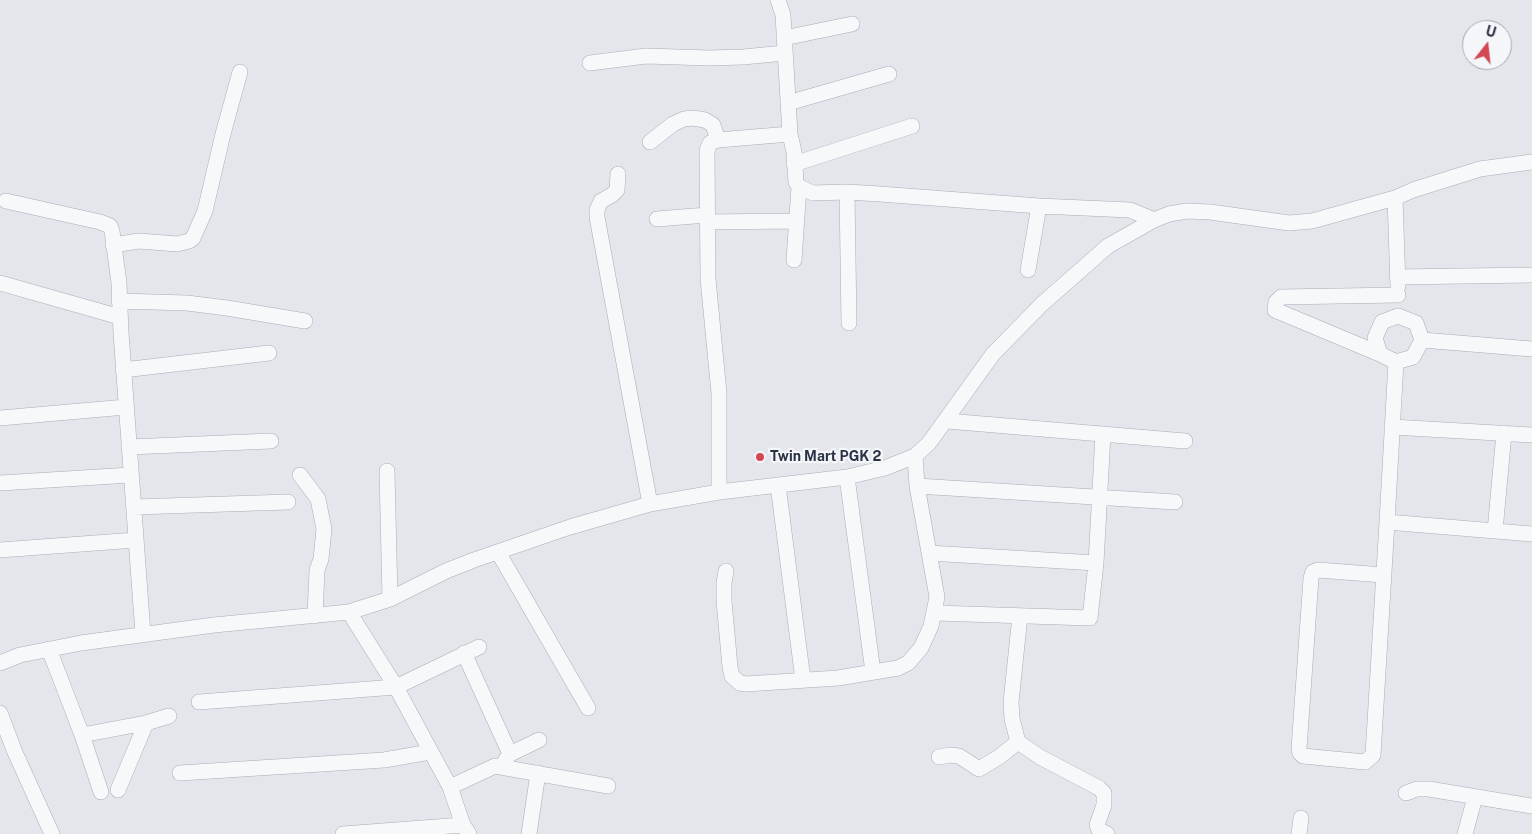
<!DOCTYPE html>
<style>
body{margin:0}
#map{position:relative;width:1532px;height:834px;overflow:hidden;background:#e4e6ec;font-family:"Public Sans",sans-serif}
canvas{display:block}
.north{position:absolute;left:1462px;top:20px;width:50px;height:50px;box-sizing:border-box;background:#f4f6f9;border:1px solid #a4a8b1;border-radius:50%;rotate:16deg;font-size:14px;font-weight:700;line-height:20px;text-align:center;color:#2b3245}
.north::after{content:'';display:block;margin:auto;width:18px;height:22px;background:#d34753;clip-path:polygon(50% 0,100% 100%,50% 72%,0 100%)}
</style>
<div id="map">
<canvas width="1532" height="834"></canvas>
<div class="north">U</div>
</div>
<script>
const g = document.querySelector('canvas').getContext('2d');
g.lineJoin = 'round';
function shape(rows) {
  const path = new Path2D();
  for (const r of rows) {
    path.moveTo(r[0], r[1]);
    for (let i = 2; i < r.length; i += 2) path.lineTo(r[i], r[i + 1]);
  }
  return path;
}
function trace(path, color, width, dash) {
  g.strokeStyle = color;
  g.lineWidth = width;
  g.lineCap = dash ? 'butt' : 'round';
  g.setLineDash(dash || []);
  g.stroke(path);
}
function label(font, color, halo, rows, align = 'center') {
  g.font = font + ' "Public Sans",sans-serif';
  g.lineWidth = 4.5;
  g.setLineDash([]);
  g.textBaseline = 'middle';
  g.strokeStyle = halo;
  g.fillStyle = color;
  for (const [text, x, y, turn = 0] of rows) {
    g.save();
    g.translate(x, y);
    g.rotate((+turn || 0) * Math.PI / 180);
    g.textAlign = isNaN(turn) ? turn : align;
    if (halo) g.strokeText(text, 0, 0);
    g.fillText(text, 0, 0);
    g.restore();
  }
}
const minor = shape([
 [778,0,783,15,790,134,794,152,796,182,799,187,813,193,847,192,880,194,1039,206,1130,210,1154,220],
 [784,38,852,24],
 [590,63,646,56,709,58,743,57,785,53],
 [788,103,889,74],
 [650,142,673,124,684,119,693,118,705,120,713,125,718,140],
 [794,164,912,126],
 [618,174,617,190,612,195,601,201,597,210,597,217,650,504],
 [847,192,849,323],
 [1395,198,1398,286],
 [6,201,100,222,110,226,112,231,119,283,121,333,143,634],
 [657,219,707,215],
 [707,222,795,221],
 [113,245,139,241,177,244,189,241,193,238,205,211,223,134,240,72],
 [794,260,799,187],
 [1028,270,1039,206],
 [1397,277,1532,275],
 [0,283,120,317],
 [119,301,187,303,227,308,305,321],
 [1398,316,1416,323,1422,340,1413,357,1396,362,1380,354,1375,338,1382,322,1398,316],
 [1422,340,1532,349],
 [1380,354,1275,310,1276,302,1281,297,1398,295],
 [123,370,269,353],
 [0,418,126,407],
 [947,421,1185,441],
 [1392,427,1532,435],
 [129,447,271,441],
 [387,471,390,599],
 [300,475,318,499,324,529,321,559,317,570,315,616],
 [847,477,873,672],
 [0,483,131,475],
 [778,485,803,680],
 [917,486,1175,502],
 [719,492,719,393,708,279,707,151,710,143,718,140,790,134],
 [134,507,288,502],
 [1387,522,1532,534],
 [1495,531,1504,433],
 [0,550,136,540],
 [498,552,588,708],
 [929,553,1096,563,1103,434],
 [726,571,724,583,724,601,730,667,732,676,740,683,746,684,838,678,898,668,908,663,921,648,931,626,937,597,917,486,915,456],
 [1383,575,1318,570,1313,572,1311,578,1299,749,1300,753,1303,756,1365,762,1373,755,1387,522,1396,362],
 [349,612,396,687,450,787,463,825,469,834],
 [935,613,1090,618,1096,563],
 [1020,616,1011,702,1012,719,1018,742,1040,757,1099,788,1104,793,1104,805,1097,825,1099,830,1107,834],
 [49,649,82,735,101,792],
 [464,653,510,754],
 [0,663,20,655,81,643,214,625,349,612,390,599,446,571,474,560,570,527,650,504,719,492,847,477,885,468,915,456,929,443,993,354,1042,304,1108,246,1154,220,1169,214,1187,211,1210,212,1289,223,1312,221,1395,198,1413,190,1480,169,1532,162],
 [199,702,396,687,479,647],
 [0,713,14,750,52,834],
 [82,735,146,723,169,716],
 [939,757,950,755,959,756,979,769,999,757,1018,742],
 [505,761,510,754,539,740],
 [180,773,384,760,430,752],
 [450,787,495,766,608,786],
 [118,790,146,723],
 [1406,793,1417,789,1429,789,1532,806],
 [343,834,463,825],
 [529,834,538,773],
 [1299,834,1301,818],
 [1465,834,1475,797]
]);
const markers = [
 [760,457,5,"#d34753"]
];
const poiNames = [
 ["Twin Mart PGK 2",770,457]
];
trace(minor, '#a9acb7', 16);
trace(minor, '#f7f8fa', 15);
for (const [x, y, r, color] of markers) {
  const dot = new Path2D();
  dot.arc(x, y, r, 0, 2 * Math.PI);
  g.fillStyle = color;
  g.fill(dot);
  trace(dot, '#f4f6f9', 2);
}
label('bold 14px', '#2b3245', '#f4f6f9', poiNames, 'left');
</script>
